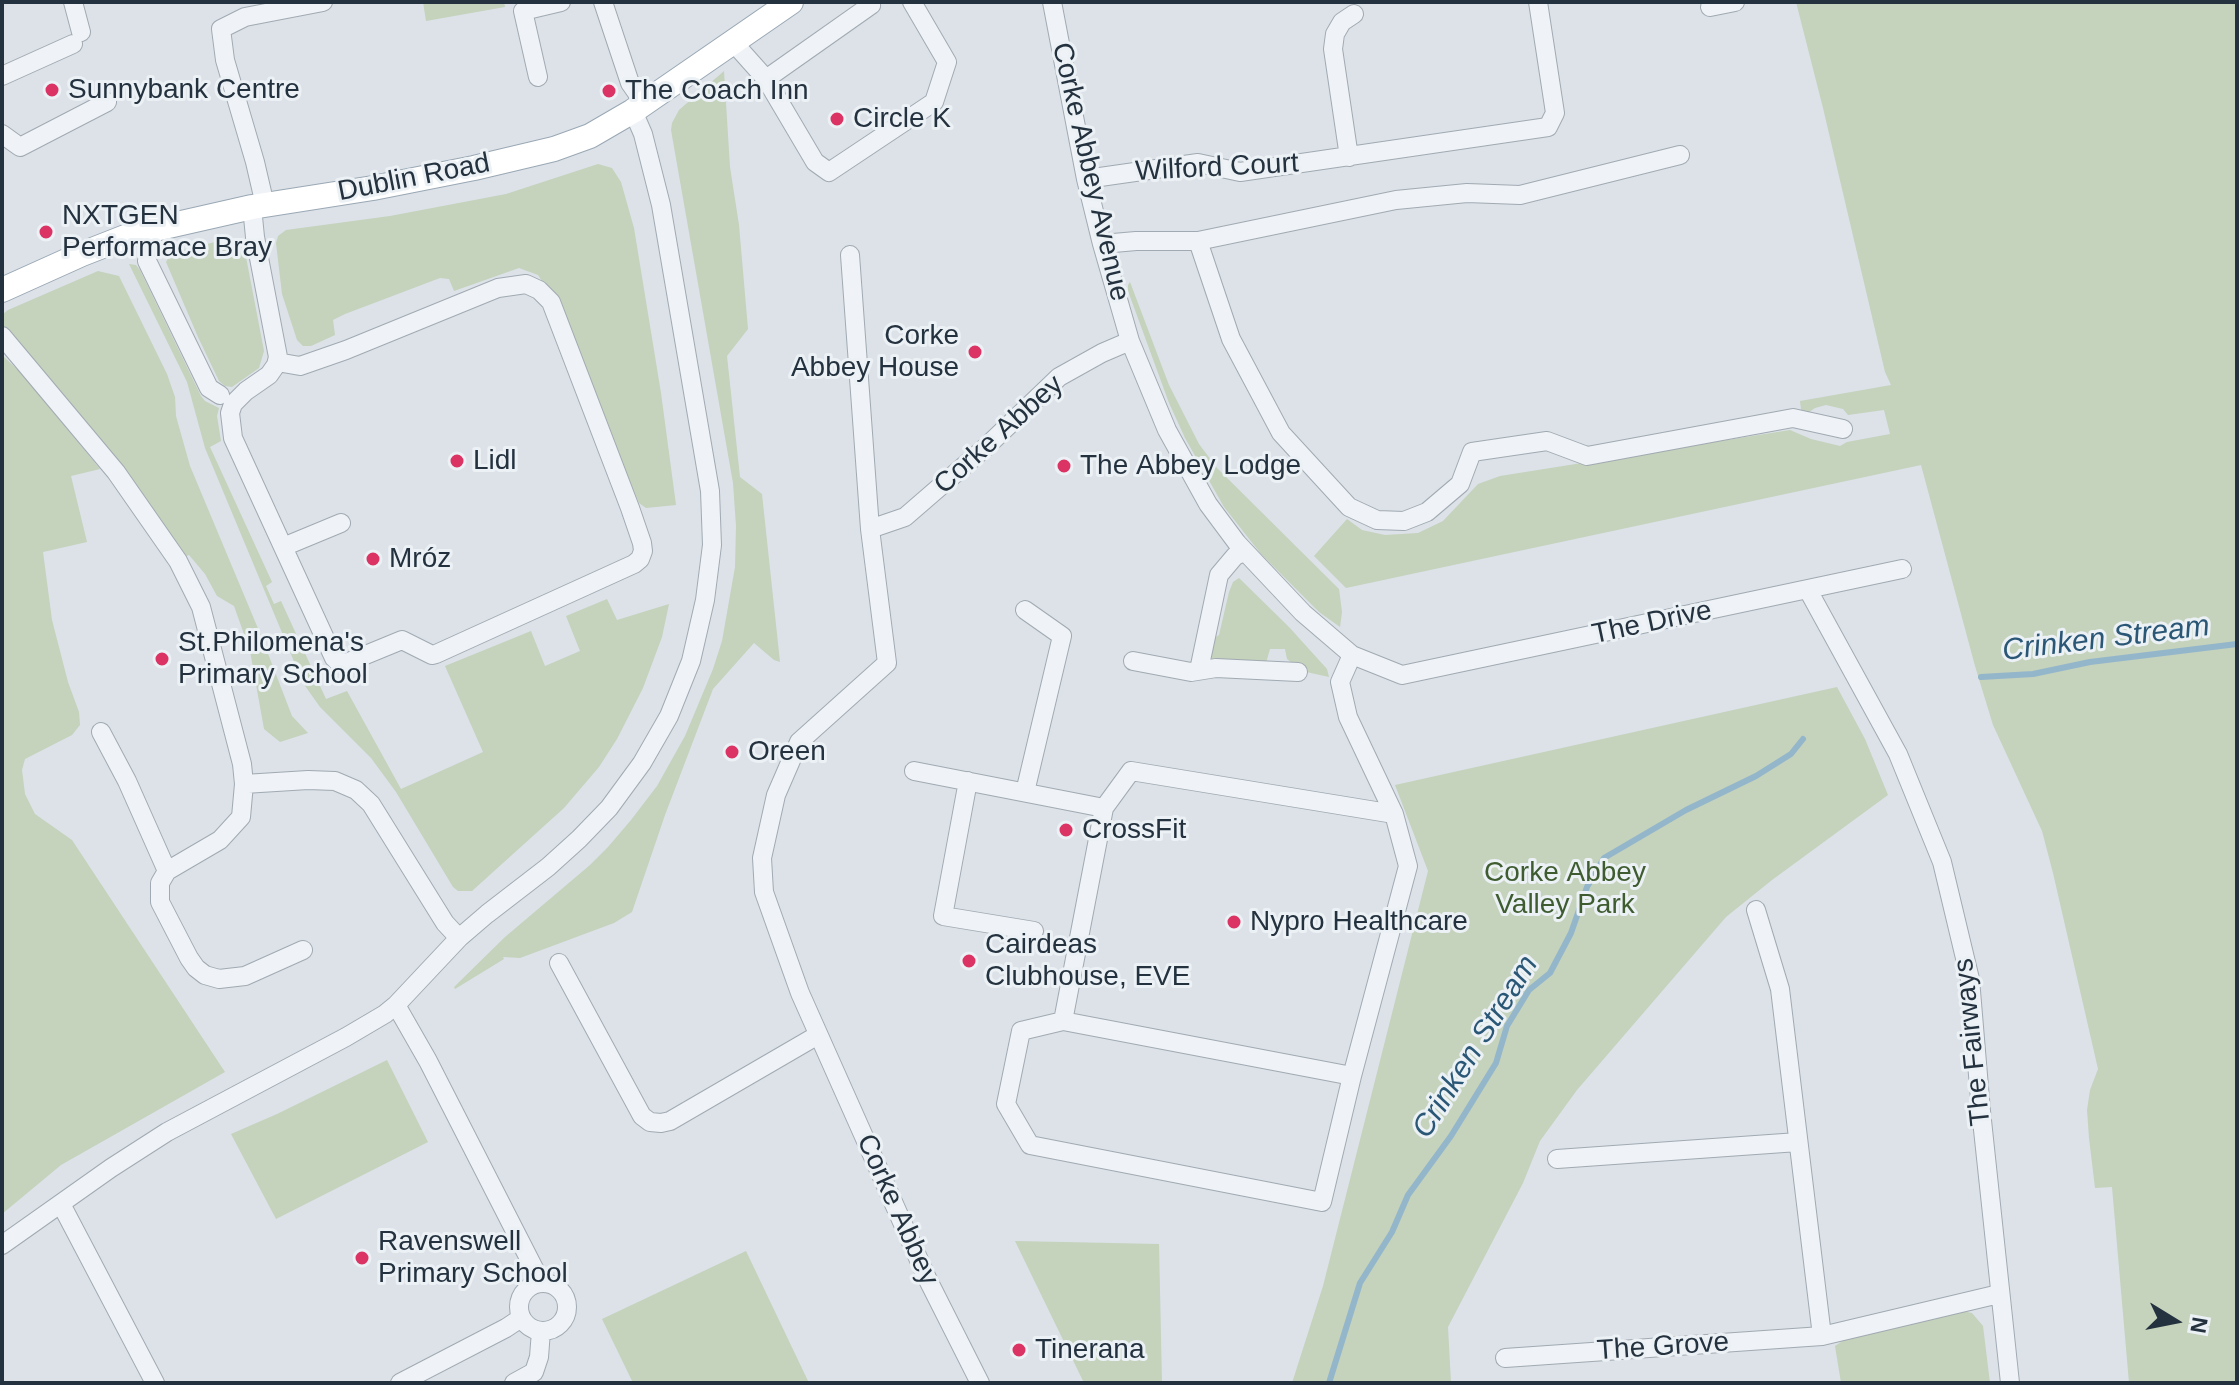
<!DOCTYPE html>
<meta charset="utf-8">
<style>
body{margin:0}
#map{position:relative;width:2239px;height:1385px;overflow:hidden;background:#dce2e8;font-family:Helvetica,sans-serif}
canvas{display:block}
.frame{position:absolute;inset:0;border:4px solid #24323f;pointer-events:none}
.north{position:absolute;left:2135px;top:1281px;width:80px;height:80px;-webkit-text-stroke:6px #ebf1f5;paint-order:stroke;rotate:100deg;font-size:22px;font-weight:700;line-height:32px;text-align:center;color:#24323f}
.north::after{content:'';display:block;margin:auto;width:28px;height:36px;background:#24323f;clip-path:polygon(50% 0,100% 100%,50% 72%,0 100%)}
</style>
<div id="map">
<canvas width="2239" height="1385"></canvas>
<div class="frame"></div>
<div class="north">N</div>
</div>
<script>
const g = document.querySelector('canvas').getContext('2d');
g.lineJoin = 'round';
function fillPath(path, color) {
  g.fillStyle = color;
  g.fill(path, 'evenodd');
}
function shape(rows) {
  const path = new Path2D();
  for (const r of rows) {
    if (r.length === 3) {
      path.moveTo(r[0] + r[2], r[1]);
      path.arc(r[0], r[1], r[2], 0, 2 * Math.PI);
      continue;
    }
    path.moveTo(r[0], r[1]);
    for (let i = 2; i < r.length; i += 2) path.lineTo(r[i], r[i + 1]);
  }
  return path;
}
function trace(path, color, width, dash) {
  g.strokeStyle = color;
  g.lineWidth = width;
  g.lineCap = dash ? 'butt' : 'round';
  g.setLineDash(dash || []);
  g.stroke(path);
}
function label(font, color, halo, rows, align = 'center') {
  g.font = font + ' Helvetica,sans-serif';
  g.lineWidth = 6;
  g.setLineDash([]);
  g.textBaseline = 'middle';
  g.strokeStyle = halo;
  g.fillStyle = color;
  for (const [text, x, y, turn = 0] of rows) {
    g.save();
    g.translate(x, y);
    g.rotate((+turn || 0) * Math.PI / 180);
    g.textAlign = isNaN(turn) ? turn : align;
    if (halo) g.strokeText(text, 0, 0);
    g.fillText(text, 0, 0);
    g.restore();
  }
}
const green = shape([
 [423,2,504,2,505,7,426,21],
 [1796,2,2237,2,2237,1383,2129,1383,2112,1187,2095,1188,2089,1138,2087,1110,2090,1090,2098,1069,2053,873,2042,831,1993,725,1975,666,1921,465,1346,588,1314,556,1347,519,1362,530,1385,535,1418,533,1443,521,1478,484,1500,476,1790,430,1811,439,1840,446,1847,442,1890,434,1884,410,1848,415,1843,409,1826,405,1815,408,1802,417,1800,401,1891,385,1885,372,1823,108],
 [724,71,730,167,739,225,748,329,727,356,740,477,762,494,780,662,774,660,754,643,713,689,665,815,632,912,614,923,520,958,503,957,504,959,455,989,454,987,505,937,590,865,608,847,631,820,657,786,685,736,713,669,722,641,735,567,736,526,733,483,671,130,672,123,679,110],
 [598,164,612,168,621,182,634,228,661,393,676,505,646,508,639,503,553,298,538,275,519,268,454,291,449,279,440,278,345,314,333,320,335,335,311,346,303,346,297,340,282,294,276,243,278,236,286,230,390,216,506,194],
 [223,240,231,242,246,257,264,351,259,368,232,387,225,386,219,381,198,337,166,262,170,255,175,252],
 [129,264,136,265,140,270,201,396,205,401,219,408,217,416,221,441,210,447,272,582,266,586,274,604,281,601,326,699,347,691,401,789,483,752,445,666,531,631,545,666,580,651,566,616,607,599,617,620,669,604,662,637,643,688,617,739,599,767,564,808,472,891,458,891,453,887,396,792,371,758,320,707,303,683,205,448,187,382],
 [98,271,119,276,167,374,175,397,176,416,190,466,262,638,292,716,308,733,280,742,264,729,250,651,234,606,217,596,205,574,189,555,184,557,24,350,2,327,3,314,8,310],
 [1130,282,1169,385,1199,444,1217,468,1339,589,1342,612,1340,627,1319,612,1261,554,1224,507,1185,438,1169,403,1128,291,1128,285],
 [2,355,22,374,100,469,71,476,87,542,43,552,52,620,68,682,79,712,80,725,72,735,25,759,22,770,25,794,35,814,72,840,225,1072,61,1165,2,1214],
 [1239,578,1289,627,1327,669,1329,677,1302,671,1287,659,1285,649,1270,649,1266,663,1214,660,1211,658,1209,655,1211,640,1219,635,1229,592,1233,582],
 [1837,687,1865,739,1888,795,1772,880,1726,917,1577,1090,1540,1141,1523,1183,1448,1327,1451,1383,1292,1383,1323,1286,1428,871,1395,785],
 [387,1060,428,1142,276,1219,231,1134,277,1114],
 [1015,1241,1159,1244,1162,1383,1084,1383],
 [746,1251,809,1383,633,1383,602,1319],
 [1962,1311,1972,1313,1983,1326,1990,1383,1841,1383,1835,1346,1847,1338]
]);
const stream = shape([
 [1981,677,2033,674,2090,662,2237,644],
 [1329,1383,1360,1283,1392,1232,1408,1195,1451,1136,1496,1063,1507,1026,1529,990,1550,973,1571,933,1587,887,1604,858,1686,810,1756,776,1791,754,1803,739]
]);
const minor = shape([
 [73,2,81,32],
 [603,2,630,83,644,103],
 [1052,2,1086,179,1102,244,1130,341,1167,430,1208,504,1237,543,1303,613,1352,655,1402,675,1902,569],
 [1710,7,1735,2],
 [733,42,766,79,871,5,870,2],
 [2,76,73,44],
 [538,77,523,11,561,2],
 [766,79,815,162,829,172,934,102,947,62,912,2],
 [2,134,20,147,107,102],
 [1349,157,1333,49,1335,34,1342,22,1354,14],
 [1086,179,1198,163,1240,172,1548,127,1555,113,1538,2],
 [265,205,255,162,225,60,221,29,245,17,323,2],
 [252,207,255,237,278,357,276,365,269,375,246,391,233,404,230,413,233,438,334,658,338,662,346,663,402,640,432,655,436,654,634,564,640,559,643,551,642,543,630,508,551,302,539,290,526,284,498,288,346,350,300,366,277,362],
 [1198,241,1231,339,1281,433,1349,507,1377,520,1404,521,1427,512,1460,484,1472,452,1547,441,1587,456,1793,418,1843,429],
 [1102,244,1136,241,1198,241,1396,200,1467,193,1520,195,1680,155],
 [850,255,870,529],
 [147,261,209,388,220,395],
 [2,336,116,472,178,561,201,607,242,764,244,784,241,817,220,840,167,871,127,781,101,732],
 [283,547,341,523],
 [1808,590,1898,754,1942,862,1970,979,1981,1111,2010,1383],
 [1025,610,1062,636,1025,792],
 [1133,661,1191,672,1216,668,1298,672],
 [1199,670,1219,575,1235,556,1244,552],
 [914,771,1104,808,1131,771,1394,814,1348,717,1340,682,1352,655],
 [968,781,943,916,1034,931],
 [244,784,308,780,335,781,356,790,371,804,445,923,459,938],
 [167,871,160,883,160,902,189,958,196,968,205,975,219,979,245,976,303,950],
 [1756,910,1780,989,1822,1336],
 [559,963,642,1116,650,1122,661,1123,670,1121,818,1035],
 [396,1005,428,1061,541,1282],
 [1063,1021,1104,808],
 [1352,1076,1063,1021,1021,1031,1006,1104,1030,1145,1322,1202,1352,1076,1408,866,1394,814],
 [1557,1159,1798,1142],
 [61,1204,155,1383],
 [2,1245,111,1168,167,1132,346,1037,385,1014,396,1005,459,938,487,914,548,867,579,839,609,808,642,763,669,716,691,661,705,600,712,545,710,491,661,205,643,134,633,111],
 [543,1307,24],
 [1505,1358,1822,1336,1999,1294],
 [400,1383,506,1328,521,1318],
 [514,1383,534,1372,539,1357,541,1331],
 [980,1383,927,1278,800,993,764,892,762,858,776,795,799,742,887,663,870,529,905,517,987,446,1059,377,1102,353,1130,341]
]);
const major = shape([
 [2,290,82,254,133,234,252,207,373,188,474,168,554,149,590,136,633,111,791,2]
]);
const markers = [
 [52,90,8,"#da3364"],
 [609,91,8,"#da3364"],
 [837,119,8,"#da3364"],
 [46,232,8,"#da3364"],
 [975,352,8,"#da3364"],
 [457,461,8,"#da3364"],
 [1064,466,8,"#da3364"],
 [373,559,8,"#da3364"],
 [162,659,8,"#da3364"],
 [732,752,8,"#da3364"],
 [1066,830,8,"#da3364"],
 [1234,922,8,"#da3364"],
 [969,961,8,"#da3364"],
 [362,1258,8,"#da3364"],
 [1019,1350,8,"#da3364"]
];
const poiNames = [
 ["Sunnybank Centre",68,90],
 ["The Coach Inn",625,91],
 ["Circle K",853,119],
 ["NXTGEN",62,216],
 ["Performace Bray",62,248],
 ["Corke",959,336,"right"],
 ["Abbey House",959,368,"right"],
 ["Lidl",473,461],
 ["The Abbey Lodge",1080,466],
 ["Mróz",389,559],
 ["St.Philomena's",178,643],
 ["Primary School",178,675],
 ["Oreen",748,752],
 ["CrossFit",1082,830],
 ["Nypro Healthcare",1250,922],
 ["Cairdeas",985,945],
 ["Clubhouse, EVE",985,977],
 ["Ravenswell",378,1242],
 ["Primary School",378,1274],
 ["Tinerana",1035,1350]
];
const streetNames = [
 ["Wilford Court",1217,168,-3],
 ["Corke Abbey Avenue",1090,172,77],
 ["Dublin Road",414,178,-11],
 ["Corke Abbey",999,435,-42],
 ["The Drive",1652,623,-12],
 ["The Fairways",1973,1042,-96],
 ["Corke Abbey",897,1210,66],
 ["The Grove",1663,1347,-4]
];
const parkNames = [
 ["Corke Abbey",1565,873],
 ["Valley Park",1565,905]
];
const waterNames = [
 ["Crinken Stream",2106,639,-7],
 ["Crinken Stream",1476,1047,-58]
];
fillPath(green, '#c5d2bc');
trace(stream, '#93b6cb', 6);
trace(minor, '#a1aab2', 20);
trace(major, '#9aa8b4', 26);
trace(minor, '#eff2f6', 18);
trace(major, '#fff', 24);
for (const [x, y, r, color] of markers) {
  const dot = new Path2D();
  dot.arc(x, y, r, 0, 2 * Math.PI);
  g.fillStyle = color;
  g.fill(dot);
  trace(dot, '#ebf1f5', 3);
}
label('28px', '#24323f', '#ebf1f5', poiNames, 'left');
label('28px', '#24323f', '#ebf1f5', streetNames);
label('28px', '#3f5c30', '#ebf1f5', parkNames);
label('italic 30px', '#2b5776', '#ebf1f5', waterNames);
</script>
